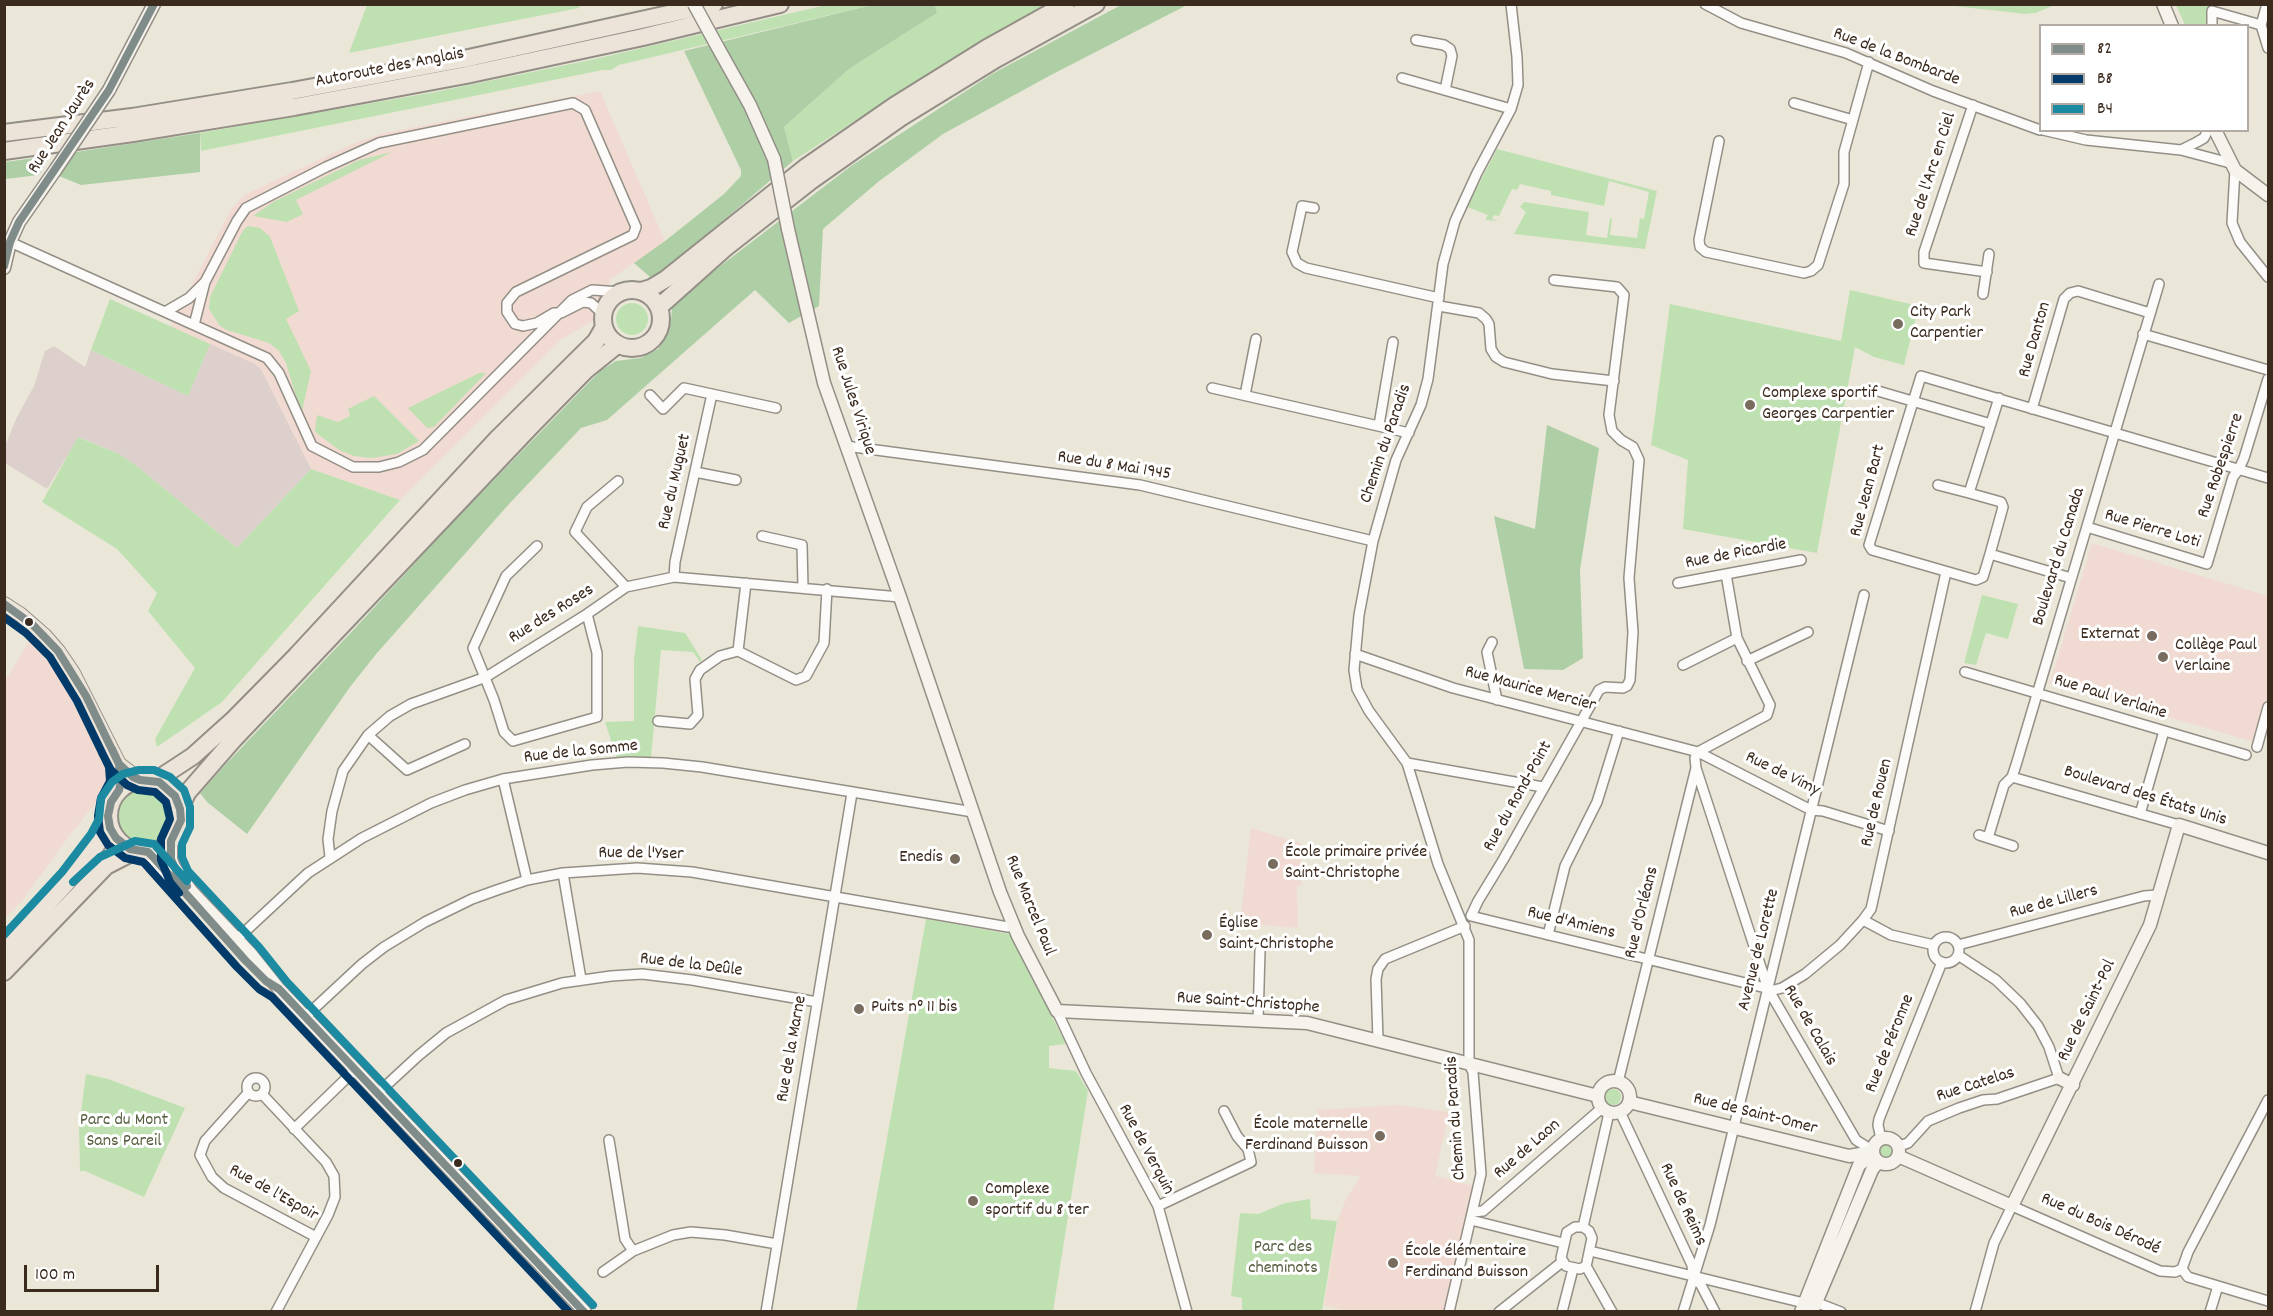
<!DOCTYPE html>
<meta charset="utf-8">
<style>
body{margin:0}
#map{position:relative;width:2273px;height:1316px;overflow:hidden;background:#eae7d9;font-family:Dekko,sans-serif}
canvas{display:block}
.frame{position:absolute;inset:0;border:6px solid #3b2a1e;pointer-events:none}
.legend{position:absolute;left:2039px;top:24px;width:210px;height:108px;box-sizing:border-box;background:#fff;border:2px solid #b1aaa5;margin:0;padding:8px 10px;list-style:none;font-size:18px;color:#3b2a1e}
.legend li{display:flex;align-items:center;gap:12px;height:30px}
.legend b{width:30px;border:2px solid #b1aaa5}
.scale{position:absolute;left:24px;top:1265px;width:135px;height:27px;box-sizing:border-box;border:3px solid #3b2a1e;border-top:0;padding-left:8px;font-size:18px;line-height:21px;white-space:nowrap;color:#3b2a1e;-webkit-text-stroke:4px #fff;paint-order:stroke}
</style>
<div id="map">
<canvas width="2273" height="1316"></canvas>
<div class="frame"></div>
<ul class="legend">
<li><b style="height:8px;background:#808c89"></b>82</li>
<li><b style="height:8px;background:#023a6a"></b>B8</li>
<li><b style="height:8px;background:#1c8aa1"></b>B4</li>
</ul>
<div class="scale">100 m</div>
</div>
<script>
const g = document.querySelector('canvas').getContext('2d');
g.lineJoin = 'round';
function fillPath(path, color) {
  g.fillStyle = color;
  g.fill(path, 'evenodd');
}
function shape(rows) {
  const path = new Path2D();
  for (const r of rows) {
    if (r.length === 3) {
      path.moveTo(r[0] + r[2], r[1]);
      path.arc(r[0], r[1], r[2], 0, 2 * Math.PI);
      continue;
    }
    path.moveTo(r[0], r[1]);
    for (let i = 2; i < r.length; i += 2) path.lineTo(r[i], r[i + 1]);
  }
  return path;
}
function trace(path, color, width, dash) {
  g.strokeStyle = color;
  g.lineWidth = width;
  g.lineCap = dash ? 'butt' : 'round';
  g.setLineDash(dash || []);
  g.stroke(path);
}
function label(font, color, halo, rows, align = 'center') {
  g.font = font + ' Dekko,sans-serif';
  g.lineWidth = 6;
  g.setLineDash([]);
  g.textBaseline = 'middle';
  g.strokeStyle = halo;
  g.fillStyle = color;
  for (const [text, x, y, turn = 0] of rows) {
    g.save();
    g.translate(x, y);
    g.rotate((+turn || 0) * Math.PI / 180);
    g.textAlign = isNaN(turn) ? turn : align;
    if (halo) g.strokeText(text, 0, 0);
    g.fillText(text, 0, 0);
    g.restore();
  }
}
const built = shape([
 [600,91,665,241,611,279,594,320,562,339,400,500,311,469,261,369,255,364,170,327,231,209,244,195,352,144,384,133],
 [2092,543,2268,596,2268,694,2254,742,2050,683],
 [31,638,57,674,88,732,112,783,69,836,22,901,5,918,5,681],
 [1251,828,1301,843,1301,886,1297,886,1298,928,1240,923],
 [1400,1105,1449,1112,1435,1176,1474,1186,1444,1311,1350,1312,1324,1305,1338,1219,1346,1199,1361,1176,1314,1173,1318,1110]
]);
const industrial = shape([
 [210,344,255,364,261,369,311,469,237,548,134,464,119,454,79,437,47,489,5,463,5,446,17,417,34,386,45,351,54,346,85,367,91,350,188,396]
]);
const green = shape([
 [367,5,580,5,579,8,349,53],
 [826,5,872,5,619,65,611,70,603,70,201,151,200,133,435,92,595,59],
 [935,5,1045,5,935,69,793,161,784,127,849,69,937,13],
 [1945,5,2055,5,2035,13,2026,14],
 [2176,5,2210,5,2206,25,2185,25],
 [1497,149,1657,191,1645,249,1514,234,1526,212,1520,207,1524,202,1589,212,1586,235,1607,238,1610,218,1612,219,1610,235,1637,238,1640,218,1644,219,1649,192,1609,181,1604,206,1551,195,1551,191,1520,184,1517,190,1512,189,1499,216,1494,215,1492,219,1499,221,1485,220,1488,215,1467,207],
 [392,152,296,200,303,214,287,222,253,216,273,202,359,160],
 [248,226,260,228,270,237,299,311,286,319,311,371,302,411,298,403,286,363,279,351,269,343,227,330,220,326,209,309,210,297,243,230],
 [1850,290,1919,306,1904,365,1874,357,1855,347,1817,553,1683,529,1688,460,1651,445,1670,304,1841,341],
 [110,299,210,344,188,396,91,350],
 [632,319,16],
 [479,373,486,373,434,427,427,428,408,408],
 [374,396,419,441,397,454,371,458,354,456,339,450,315,432,317,415,338,422,350,416,348,409],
 [78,437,119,454,134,464,237,548,311,469,400,500,222,702,157,747,155,739,195,668,148,611,157,593,117,549,42,502],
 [1982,595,2018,604,2008,639,1986,633,1976,665,1964,663],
 [638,626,685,633,702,660,700,662,693,652,661,650,651,757,617,759,605,722,634,721,634,660],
 [145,817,28],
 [926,919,1010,934,1066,1044,1049,1046,1049,1068,1076,1071,1088,1091,1053,1311,856,1312],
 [86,1074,108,1079,185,1108,144,1197,85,1171,80,1171,79,1126],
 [1613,1097,8],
 [1885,1152,7],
 [1310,1199,1311,1219,1337,1221,1322,1311,1242,1311,1242,1298,1231,1296,1240,1213,1258,1214,1285,1203]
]);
const forest = shape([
 [872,5,935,5,937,13,849,69,784,127,793,161,668,268,650,277,634,263,665,241,724,194,741,176,741,170,684,51],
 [1121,5,1187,5,1051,75,943,134,878,182,823,229,819,306,789,323,755,290,607,420,581,428,509,504,377,653,350,687,247,834,207,802,200,793,225,765,358,625,450,525,601,370,616,361,640,358,658,349,666,337,671,321,672,307,685,293,851,166,992,74],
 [200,133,200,172,81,185,59,176,76,152],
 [50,156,39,175,5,179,5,162],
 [1547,425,1599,448,1580,570,1583,658,1563,670,1524,669,1494,516,1535,529]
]);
const street = shape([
 [1705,4,1741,23,1846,53,1933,91,2040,130],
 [2261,25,2268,48],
 [2212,26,2212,11,2261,25,2267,4],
 [1416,40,1444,45,1450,49,1452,56,1445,90],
 [1402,78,1511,109],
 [1794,103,1853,120],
 [1973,105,1924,252,1924,263,1987,272],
 [2043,130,2086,140,2181,150,2230,163],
 [1719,141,1699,240,1700,247,1706,252,1804,273,1811,271,1818,265,1844,184,1844,152,1869,62],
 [2181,150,2197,142,2204,138,2208,130],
 [2235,170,2232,223,2240,242,2268,277],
 [1314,208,1302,206,1292,252,1297,263,1306,268,1439,298],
 [10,242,267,358,279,373,312,446,353,467,379,467,399,462,423,450,572,300,592,290,621,292],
 [1983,294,1989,254],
 [1439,306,1479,313,1486,319,1489,324,1491,349,1496,357,1504,362,1552,374,1614,381],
 [165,312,189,298,205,282,237,221,246,208,326,167,379,143,573,103,585,110,636,227,633,235,516,292,507,303,507,312,515,324,523,326,537,323,554,313,561,313,583,302,591,303,603,314],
 [194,325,205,282],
 [2143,334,2268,370],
 [1212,388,1409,433],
 [1871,389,1991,424],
 [650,395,663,409,684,388,776,408],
 [1245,395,1256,339],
 [1999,398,1969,493,2001,502,2003,507,1990,554,2071,578],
 [2032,409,2064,299,2070,293,2078,291,2150,313],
 [1379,425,1393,342],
 [846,446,1140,485,1373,541],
 [695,472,736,480],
 [618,481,587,507,575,532,626,587],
 [1938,485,1969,493],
 [2087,527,2207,564,2233,477,2239,469,2244,458,2268,379],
 [762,536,802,545,803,588],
 [537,546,506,576,473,648,494,700,504,732,513,741,597,717,597,653,587,614],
 [1990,554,1983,577,1976,580,1872,550,1869,545,1921,376,2268,478],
 [674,577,675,562,712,394],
 [1678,583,1801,560],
 [1492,642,1487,652,1497,700],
 [738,651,796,680,806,676,824,643,827,589],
 [1355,654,1453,688,1698,752,1811,810,1823,811,1889,831],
 [1747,661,1808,632],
 [1683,665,1737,638],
 [1965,672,2246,755],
 [658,721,690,724,698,715,695,679,700,670,720,656,738,651,746,583],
 [368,735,407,770,465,744],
 [2257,747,2268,707],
 [1698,752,1767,715,1770,705,1737,638,1726,574],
 [1407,763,1543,787],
 [1696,768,1768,989,1856,1140,1872,1150],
 [2012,777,2179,825],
 [503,779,527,880],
 [2140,814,2164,731],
 [1979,835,2013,846],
 [1988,838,2004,785,2012,777,2016,765,2159,284],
 [330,857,328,839,332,811,343,771,368,735,390,716,411,704,486,677,587,614,626,587,674,577,900,597],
 [563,873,581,979],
 [1471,916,1774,990,1782,988,1805,974,1840,945,1863,920,1871,909,1946,572],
 [1471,916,1478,901,1503,860,1599,690,1605,687,1623,688,1627,686,1630,680,1633,632,1629,578,1639,460,1633,447,1621,440,1612,431,1609,415,1624,295,1617,287,1554,280],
 [1863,920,1891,935,1934,945],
 [1548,935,1565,866,1597,802,1619,731],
 [1946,950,13],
 [237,939,308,873,362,838,431,803,465,790,503,779,592,765,628,762,663,763,702,767,973,812],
 [1958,945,2144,896,2158,895],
 [1057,1011,1086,1073,1158,1206,1187,1312],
 [305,1017,362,964,384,947,425,922,472,899,497,890,527,880,563,873,637,868,692,872,1008,927,1014,925],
 [1258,1021,1260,950],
 [1378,1040,1376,979,1378,969,1385,959,1465,926],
 [256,1087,9],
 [1618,1082,1696,768,1695,758,1698,752],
 [248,1093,205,1141,200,1155,212,1177,224,1188,316,1237],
 [378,1093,418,1056,446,1033,506,1000,562,983,611,976,642,974,692,980,817,1002],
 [262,1094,326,1162,334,1176,335,1197,328,1215,276,1312],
 [1620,1112,1692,1265,1693,1276,1701,1285,1715,1312],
 [294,1129,355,1070],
 [1881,1139,1878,1125,1879,1119,1942,962],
 [609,1140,625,1239,633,1251],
 [1899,1146,1908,1143,1928,1121,1959,1108,1983,1100,1997,1099,2059,1078,2049,1047,2038,1026,2020,1003,1996,980,1958,955],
 [1158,1206,1251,1162,1248,1149,1237,1136,1224,1111],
 [1473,1212,1483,1211,1602,1108],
 [1471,1220,1563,1243],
 [1575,1227,1583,1227,1589,1231,1592,1238,1587,1262,1586,1266,1580,1269,1566,1266,1561,1258,1567,1232,1575,1227],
 [1583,1227,1609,1113],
 [1590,1251,1804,1303],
 [1586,1266,1612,1312],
 [2182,1269,2188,1277,2268,1301],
 [603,1272,633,1251,673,1235,691,1232,725,1235,777,1244],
 [1815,1302,1841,1312],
 [766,1312,852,793],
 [1449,1312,1481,1174,1473,1072,1469,1064,1469,940,1438,864,1407,763,1369,711,1357,689,1354,670,1359,615,1373,541,1396,460,1421,405,1428,379,1443,264,1455,221,1477,173,1511,109,1518,85,1517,57,1511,4],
 [1499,1312,1562,1262],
 [1562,1312,1573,1269],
 [1683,1312,1710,1225,1864,595],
 [1975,1312,1994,1243,2012,1206,2160,1271,2175,1272,2182,1269,2188,1252,2268,1100],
 [2210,1312,2218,1286]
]);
const secondary = shape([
 [2163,4,2172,26],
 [717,46,750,105,774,159],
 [109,90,154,4],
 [2215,130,2235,170,2268,195],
 [788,229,824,383,900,597,1000,892,1018,936,1057,1011,1307,1023,1598,1096],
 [4,268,10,242,19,222,56,169],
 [171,841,171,859,174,867,192,892,251,954,279,989,585,1312],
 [148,852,177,886],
 [2059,1078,2073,1085],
 [1614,1097,16],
 [1629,1102,1849,1156,1872,1152],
 [1886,1151,13],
 [1898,1156,2012,1206,2150,925,2179,825,2268,853],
 [1801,1312,1859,1165,1872,1155],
 [1812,1312,1872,1170,1878,1162]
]);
const primary = shape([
 [4,604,21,615,45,636,58,651,73,673,119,764,121,782,119,790],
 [119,764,140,780]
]);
const highway = shape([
 [4,133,132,117,292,91,464,59,714,4],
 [4,151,133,133,294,107,466,75,643,37,780,4],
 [632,319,29],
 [641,291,651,288,666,279,806,167,894,106,987,48,1066,4],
 [659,307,724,249,812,180,900,118,996,59,1096,4],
 [145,816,36],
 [152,780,161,777,193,756,233,720,296,656,497,439,596,341,604,327],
 [180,809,187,793,234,739,533,424,586,370,617,345],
 [4,951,70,879,100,840,109,822],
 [4,972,106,866,135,851]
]);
const secondaryBridge = shape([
 [694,4,717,46],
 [774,159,788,229],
 [56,169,109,90]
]);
const bus1 = shape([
 [4,266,10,242,19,222,109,90,154,4],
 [4,604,33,625,58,651,86,696,119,764,121,782,119,790,111,802,108,816,110,828,116,838,130,849,148,852,154,858,245,960,266,981,279,989,584,1312],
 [112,749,119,764,133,777,140,780,159,782,175,796,180,809,181,820,171,841,171,859,179,877,187,886]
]);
const bus2 = shape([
 [4,617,26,633,50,657,77,701,109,767,110,781,101,798,98,816,100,832,108,845,125,858,143,862,146,865,237,967,259,989,272,997,569,1312],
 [102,753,111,770,127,785,138,790,155,792,166,802,170,819,161,839,161,860,170,882,179,893]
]);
const bus3 = shape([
 [73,882,100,857,135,841,154,844,187,881],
 [4,935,62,872,91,834,99,819,101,798,112,782,123,774,139,770,154,770,170,777,184,790,190,807,190,827,182,844,182,857,188,871,259,947,287,982,593,1305]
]);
const markers = [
 [1898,324,6,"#786c5f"],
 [1750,405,6,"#786c5f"],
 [29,622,5,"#3b2a1e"],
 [2152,636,6,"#786c5f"],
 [2163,657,6,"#786c5f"],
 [955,859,6,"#786c5f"],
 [1273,864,6,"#786c5f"],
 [1207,935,6,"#786c5f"],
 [859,1009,6,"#786c5f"],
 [1380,1136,6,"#786c5f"],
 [458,1163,5,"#3b2a1e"],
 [973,1201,6,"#786c5f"],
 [1393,1263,6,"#786c5f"]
];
const streetNames = [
 ["Rue de la Bombarde",1896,58,21],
 ["Autoroute des Anglais",390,69,-11],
 ["Rue Jean Jaurès",63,127,-57],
 ["Rue de l'Arc en Ciel",1932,175,-72],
 ["Rue Danton",2036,340,-74],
 ["Rue Jules Virique",852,401,72],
 ["Chemin du Paradis",1387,444,-71],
 ["Rue Robespierre",2222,466,-71],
 ["Rue du 8 Mai 1945",1114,467,9],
 ["Rue du Muguet",676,482,-77],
 ["Rue Jean Bart",1869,491,-75],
 ["Rue Pierre Loti",2152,530,17],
 ["Rue de Picardie",1736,555,-11],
 ["Boulevard du Canada",2060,557,-73],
 ["Rue des Roses",552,615,-32],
 ["Rue Maurice Mercier",1530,690,15],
 ["Rue Paul Verlaine",2110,698,17],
 ["Rue de la Somme",581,753,-6],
 ["Rue de Vimy",1782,775,26],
 ["Rue du Rond-Point",1519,797,-61],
 ["Boulevard des États Unis",2145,797,17],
 ["Rue de Rouen",1878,803,-77],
 ["Rue de l'Yser",641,855,1],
 ["Rue de Lillers",2054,903,-15],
 ["Rue Marcel Paul",1029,906,68],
 ["Rue d'Orléans",1643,913,-76],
 ["Rue d'Amiens",1571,924,14],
 ["Avenue de Lorette",1760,950,-76],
 ["Rue de la Deûle",691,966,7],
 ["Rue Saint-Christophe",1248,1004,4],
 ["Rue de Saint-Pol",2088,1011,-64],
 ["Rue de Calais",1809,1026,60],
 ["Rue de Péronne",1891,1044,-68],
 ["Rue de la Marne",793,1049,-80],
 ["Rue Catelas",1976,1086,-18],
 ["Rue de Saint-Omer",1755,1115,14],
 ["Chemin du Paradis",1457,1118,-94],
 ["Rue de Verquin",1145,1150,62],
 ["Rue de Laon",1528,1150,-41],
 ["Rue de l'Espoir",273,1194,29],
 ["Rue de Reims",1682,1205,65],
 ["Rue du Bois Dérodé",2100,1225,24]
];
const poiNames = [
 ["City Park",1910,314],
 ["Carpentier",1910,335],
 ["Complexe sportif",1762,395],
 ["Georges Carpentier",1762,416],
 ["Externat",2140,636,"right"],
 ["Collège Paul",2175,647],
 ["Verlaine",2175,668],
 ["École primaire privée",1285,854],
 ["Saint-Christophe",1285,875],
 ["Enedis",943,859,"right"],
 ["Église",1219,925],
 ["Saint-Christophe",1219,946],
 ["Puits n° 11 bis",871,1009],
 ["École maternelle",1368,1126,"right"],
 ["Ferdinand Buisson",1368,1147,"right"],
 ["Complexe",985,1191],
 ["sportif du 8 ter",985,1212],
 ["École élémentaire",1405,1253],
 ["Ferdinand Buisson",1405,1274]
];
const parkNames = [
 ["Parc du Mont",124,1122],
 ["Sans Pareil",124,1143],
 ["Parc des",1283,1249],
 ["cheminots",1283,1270]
];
fillPath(built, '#f1dad1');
fillPath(industrial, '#ddd0cc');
fillPath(green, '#bfe1b2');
fillPath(forest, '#aecfa6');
trace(street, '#948f86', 12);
trace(secondary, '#948f86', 15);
trace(primary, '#948f86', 16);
trace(highway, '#948f86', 20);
trace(street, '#fcfbf9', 9);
trace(secondary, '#f6f2ec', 12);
trace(primary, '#ece4d9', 14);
trace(highway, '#ece4d9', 16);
trace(secondaryBridge, '#948f86', 15, []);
trace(secondaryBridge, '#f6f2ec', 12);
trace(bus1, '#808c89', 8);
trace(bus2, '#023a6a', 8);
trace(bus3, '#1c8aa1', 8);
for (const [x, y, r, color] of markers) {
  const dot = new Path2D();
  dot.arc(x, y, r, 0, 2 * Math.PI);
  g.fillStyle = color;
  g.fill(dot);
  trace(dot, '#fff', 2);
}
label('18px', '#3b2a1e', '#fff', streetNames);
label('18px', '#3b2a1e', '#fff', poiNames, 'left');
label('18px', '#585f41', '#fff', parkNames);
</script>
